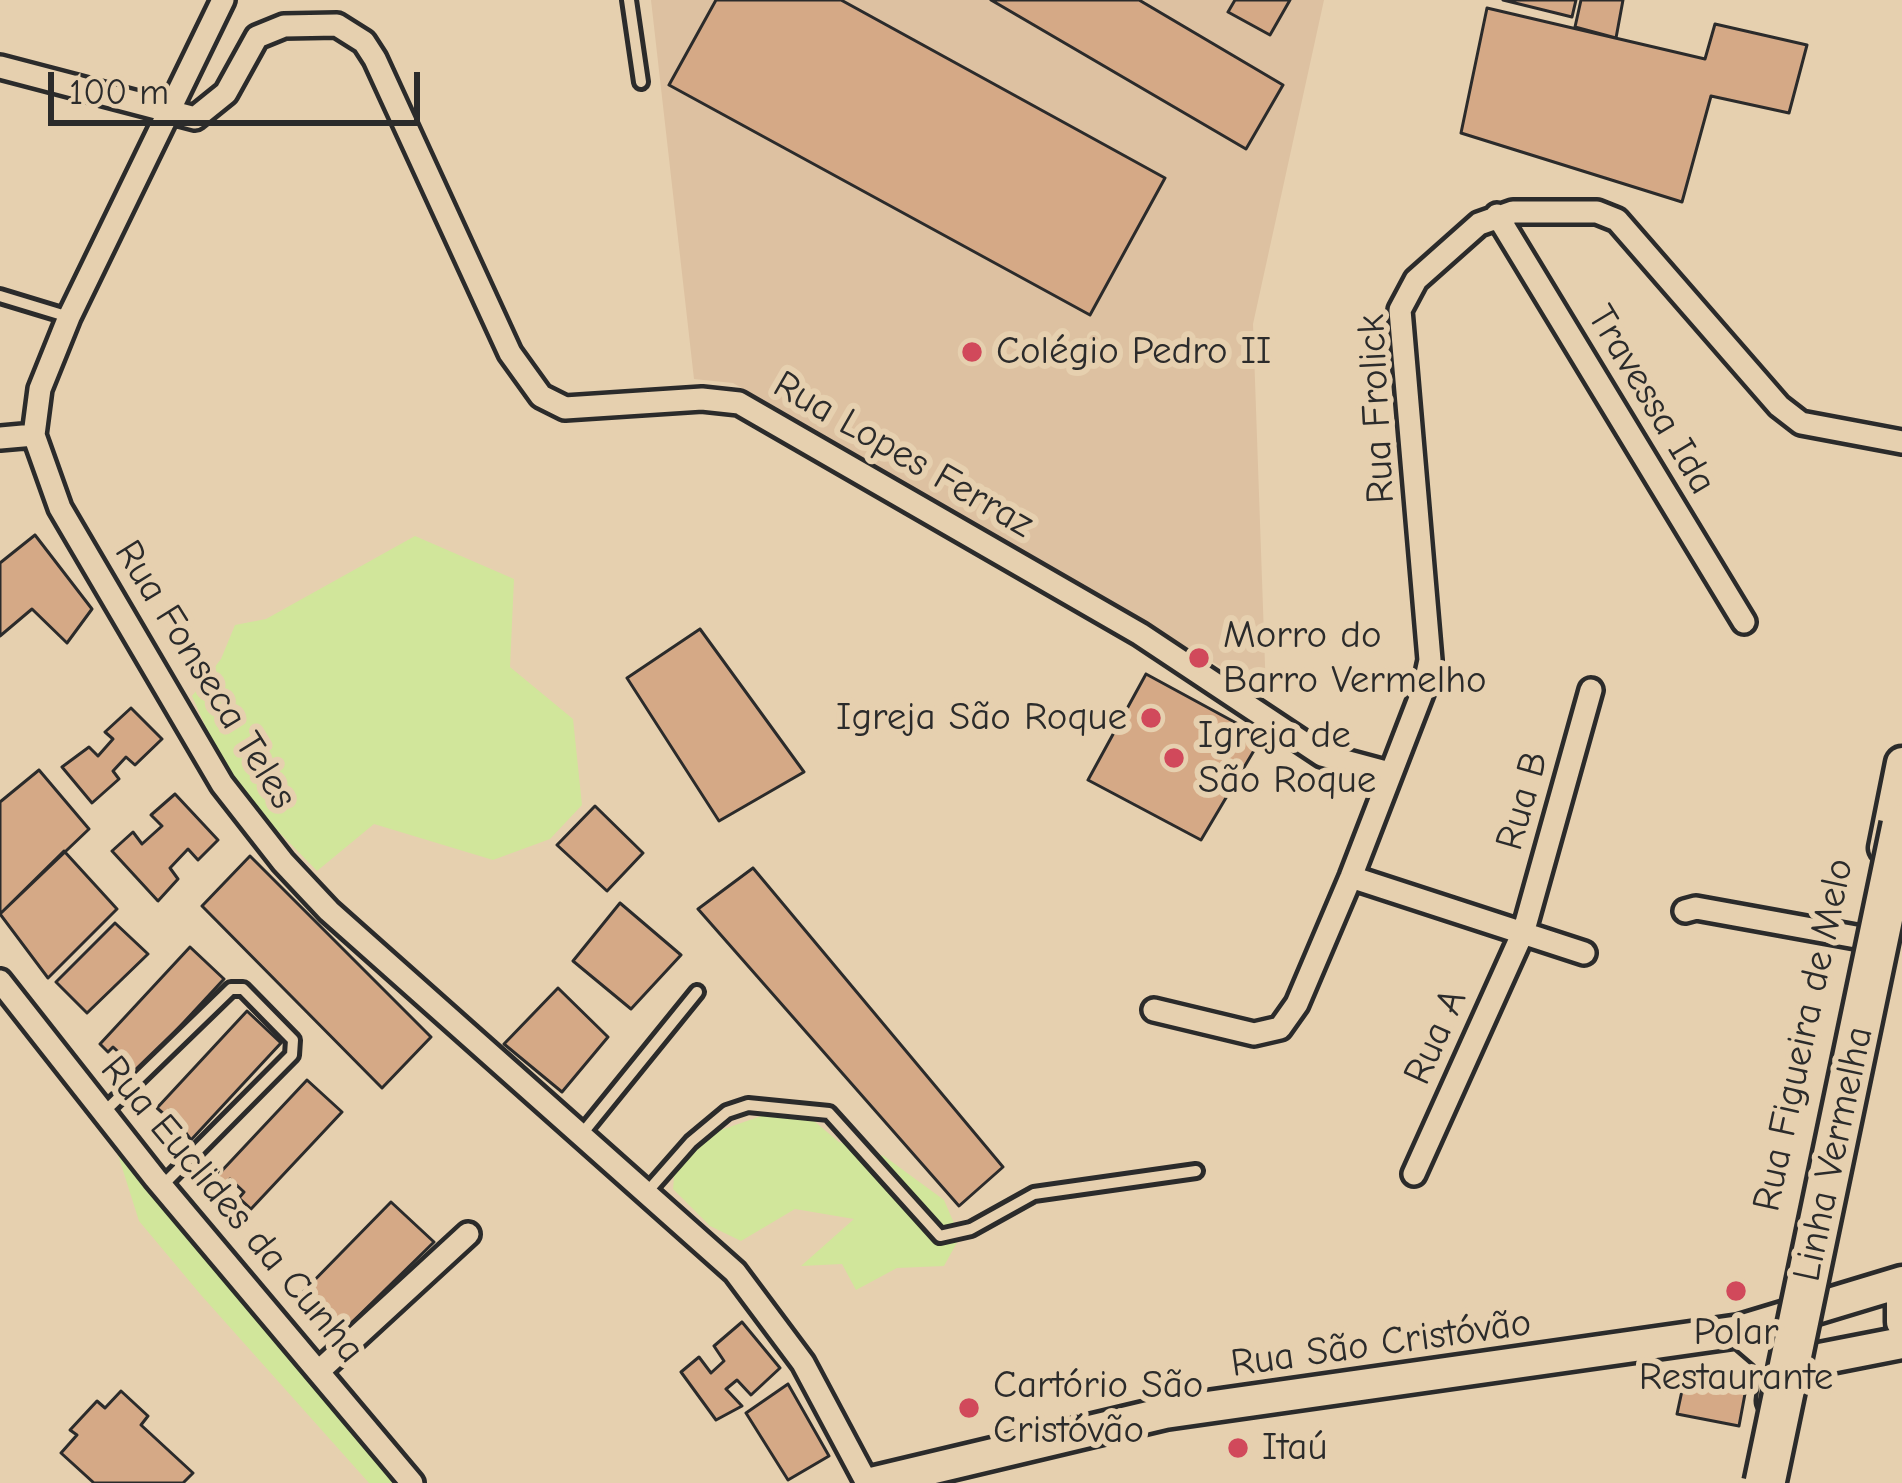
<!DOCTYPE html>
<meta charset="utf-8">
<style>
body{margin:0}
#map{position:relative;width:1902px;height:1483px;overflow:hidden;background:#e6d0af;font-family:"Comic Neue",sans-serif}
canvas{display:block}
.scale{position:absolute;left:48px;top:72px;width:372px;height:54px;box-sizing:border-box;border:6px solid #2b2b2b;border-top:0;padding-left:15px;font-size:36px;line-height:42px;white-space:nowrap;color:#2b2b2b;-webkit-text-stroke:9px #e6d0af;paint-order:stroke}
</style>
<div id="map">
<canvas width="1902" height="1483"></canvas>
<div class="scale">100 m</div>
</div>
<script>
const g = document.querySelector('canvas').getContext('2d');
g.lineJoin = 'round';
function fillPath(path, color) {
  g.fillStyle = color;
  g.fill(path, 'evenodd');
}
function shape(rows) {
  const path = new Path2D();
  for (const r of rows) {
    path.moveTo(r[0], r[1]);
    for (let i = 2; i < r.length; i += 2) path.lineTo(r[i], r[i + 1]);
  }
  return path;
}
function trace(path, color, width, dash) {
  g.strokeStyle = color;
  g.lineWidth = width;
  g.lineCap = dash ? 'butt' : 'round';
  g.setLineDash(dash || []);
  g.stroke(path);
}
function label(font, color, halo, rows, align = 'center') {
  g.font = font + ' "Comic Neue",sans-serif';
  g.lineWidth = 12;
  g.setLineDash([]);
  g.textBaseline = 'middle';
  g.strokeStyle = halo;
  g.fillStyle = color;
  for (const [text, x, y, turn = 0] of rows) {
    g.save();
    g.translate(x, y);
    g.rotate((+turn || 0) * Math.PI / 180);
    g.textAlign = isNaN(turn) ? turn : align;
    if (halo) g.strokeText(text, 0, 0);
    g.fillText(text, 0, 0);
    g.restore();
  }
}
const built = shape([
 [651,0,1324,0,1253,324,1266,693,733,383,694,379]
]);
const green = shape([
 [415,536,514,579,510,667,573,719,582,805,550,839,493,860,374,824,317,871,230,782,192,696,221,659,235,625,266,619],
 [767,1114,814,1121,839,1142,884,1156,944,1200,960,1237,944,1266,897,1268,856,1290,842,1264,801,1266,854,1219,795,1209,741,1241,710,1226,673,1189,675,1166,715,1132],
 [106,1117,343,1386,424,1483,369,1483,201,1295,139,1221]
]);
const building = shape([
 [716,0,841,0,1165,178,1090,315,669,85,716,0],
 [991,0,1139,0,1283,85,1246,149,991,0],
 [1235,0,1290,0,1270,35,1228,12,1235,0],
 [1503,0,1576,0,1572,17,1503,0],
 [1581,0,1623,0,1616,38,1575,27,1581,0],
 [1487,8,1705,59,1715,24,1807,45,1789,113,1711,96,1682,202,1461,133,1487,8],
 [35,535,92,609,67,643,32,609,0,636,0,563,35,535],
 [700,629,804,772,719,821,627,678,700,629],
 [1146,674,1262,737,1201,840,1088,780,1146,674],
 [131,708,162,739,135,765,126,757,113,771,119,779,92,803,62,767,89,747,98,756,113,739,105,732,131,708],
 [39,770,89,829,0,914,0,802,39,770],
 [175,794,218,840,198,860,188,849,170,868,178,879,158,901,112,851,133,832,142,844,162,826,151,815,175,794],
 [595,806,643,853,607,891,557,845,595,806],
 [64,851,117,909,48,978,0,914,64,851],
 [250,856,431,1037,382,1088,202,906,250,856],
 [753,868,1003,1167,959,1206,698,909,753,868],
 [620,903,681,955,631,1009,573,961,620,903],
 [115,923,148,954,87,1013,56,982,115,923],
 [190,947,224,979,134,1076,122,1065,127,1060,113,1047,108,1052,100,1044,190,947],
 [558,988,608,1037,562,1092,504,1044,558,988],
 [247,1011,281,1043,191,1140,169,1110,165,1115,157,1108,247,1011],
 [307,1080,342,1112,251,1209,239,1198,244,1192,230,1179,225,1185,216,1177,307,1080],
 [391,1202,434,1242,336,1338,296,1299,391,1202],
 [742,1322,780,1368,751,1395,737,1380,726,1389,742,1406,716,1420,681,1372,699,1357,711,1373,724,1361,714,1346,742,1322],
 [1686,1372,1747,1383,1739,1426,1677,1414,1686,1372],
 [788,1384,829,1456,788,1480,746,1413,788,1384],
 [121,1391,148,1416,141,1425,193,1473,183,1483,94,1483,61,1453,77,1435,70,1430,97,1401,105,1408,121,1391]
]);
const lane = shape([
 [629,0,641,82],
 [0,296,69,317],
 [103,1113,231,989,243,989,293,1040,292,1055,162,1186],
 [581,1135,697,992],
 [647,1192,691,1142,727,1112,748,1105,829,1113,940,1236,971,1229,1034,1194,1196,1171]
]);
const street = shape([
 [223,0,69,317,40,389,34,435,60,508,222,784,283,862,329,911,735,1272,803,1363,867,1483],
 [0,67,195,118,226,93,257,37,284,26,337,25,364,42,375,59,510,353,541,396,565,408,702,399,739,403,1140,634,1322,755,1389,773],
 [1497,215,1744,622],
 [0,438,34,435],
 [1351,877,1584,953],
 [1685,911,1696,908,1867,939],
 [0,981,155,1178,412,1483],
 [1154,1010,1254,1034,1280,1028,1297,1004,1351,877,1424,688,1430,660,1400,310,1416,280,1479,224,1513,212,1597,212,1617,220,1779,406,1801,423,1902,442],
 [1414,1174,1524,930,1591,690],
 [319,1371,468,1234]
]);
const secondary = shape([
 [1885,848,1902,763],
 [1902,1293,1902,1322],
 [1740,1331,1768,1355,1776,1375,1773,1401],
 [1780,1384,1820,1359,1902,1343],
 [871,1483,1165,1413,1740,1331,1902,1282]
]);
const highwayBridge = shape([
 [1765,1483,1902,825]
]);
const markers = [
 [972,352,12,"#d1495b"],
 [1199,658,12,"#d1495b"],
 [1151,718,12,"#d1495b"],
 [1174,758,12,"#d1495b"],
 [1736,1291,12,"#d1495b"],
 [969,1408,12,"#d1495b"],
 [1238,1448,12,"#d1495b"]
];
const poiNames = [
 ["Colégio Pedro II",996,352],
 ["Morro do",1223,636],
 ["Barro Vermelho",1223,681],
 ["Igreja São Roque",1127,718,"right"],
 ["Igreja de",1198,736],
 ["São Roque",1198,781],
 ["Polar",1736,1333,"center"],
 ["Restaurante",1736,1378,"center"],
 ["Cartório São",993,1386],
 ["Cristóvão",993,1431],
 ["Itaú",1262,1448]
];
const streetNames = [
 ["Travessa Ida",1651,400,59],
 ["Rua Frolick",1377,409,-93],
 ["Rua Lopes Ferraz",903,455,30],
 ["Rua Fonseca Teles",205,675,58],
 ["Rua B",1523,801,-74],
 ["Rua Figueira de Melo",1804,1035,-78],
 ["Rua A",1436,1037,-66],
 ["Linha Vermelha",1834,1154,-78],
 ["Rua Euclides da Cunha",232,1210,50],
 ["Rua São Cristóvão",1381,1344,-8]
];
fillPath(built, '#ddc1a1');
fillPath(green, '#d1e69b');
fillPath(building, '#d5a986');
trace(building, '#2b2b2b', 3);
trace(lane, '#2b2b2b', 20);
trace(street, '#2b2b2b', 30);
trace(secondary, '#2b2b2b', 39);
trace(lane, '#e6d0af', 10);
trace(street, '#e6d0af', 21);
trace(secondary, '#e6d0af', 30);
trace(highwayBridge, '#2b2b2b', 48, []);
trace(highwayBridge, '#e6d0af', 39);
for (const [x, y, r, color] of markers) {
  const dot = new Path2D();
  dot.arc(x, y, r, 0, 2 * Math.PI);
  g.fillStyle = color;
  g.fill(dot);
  trace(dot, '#e6d0af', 4.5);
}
label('39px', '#2b2b2b', '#e6d0af', poiNames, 'left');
label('39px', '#2b2b2b', '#e6d0af', streetNames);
</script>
